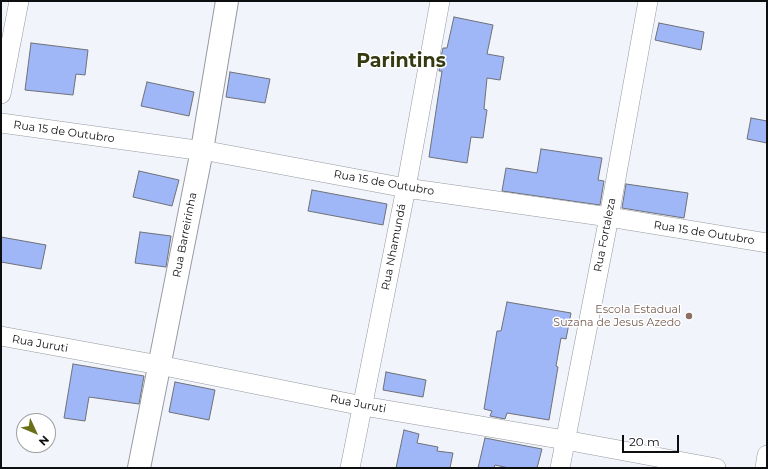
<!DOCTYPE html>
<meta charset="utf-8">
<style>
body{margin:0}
#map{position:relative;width:768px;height:469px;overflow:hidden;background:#f1f4fb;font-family:Montserrat,sans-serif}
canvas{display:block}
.frame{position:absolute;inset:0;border:2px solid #0d0e10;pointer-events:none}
.north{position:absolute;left:16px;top:413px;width:40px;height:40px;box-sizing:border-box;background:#fff;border:1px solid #9e9f9f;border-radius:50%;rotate:134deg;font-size:11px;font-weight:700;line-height:16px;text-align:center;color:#0d0e10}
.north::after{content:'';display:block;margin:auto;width:14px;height:18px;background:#6a7016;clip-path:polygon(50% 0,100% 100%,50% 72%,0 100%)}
.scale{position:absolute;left:622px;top:435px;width:57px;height:18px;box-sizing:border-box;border:2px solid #0d0e10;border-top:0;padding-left:5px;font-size:12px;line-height:14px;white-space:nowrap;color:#0d0e10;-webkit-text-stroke:3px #fff;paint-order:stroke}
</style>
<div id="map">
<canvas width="768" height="469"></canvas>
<div class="frame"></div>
<div class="north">N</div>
<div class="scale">20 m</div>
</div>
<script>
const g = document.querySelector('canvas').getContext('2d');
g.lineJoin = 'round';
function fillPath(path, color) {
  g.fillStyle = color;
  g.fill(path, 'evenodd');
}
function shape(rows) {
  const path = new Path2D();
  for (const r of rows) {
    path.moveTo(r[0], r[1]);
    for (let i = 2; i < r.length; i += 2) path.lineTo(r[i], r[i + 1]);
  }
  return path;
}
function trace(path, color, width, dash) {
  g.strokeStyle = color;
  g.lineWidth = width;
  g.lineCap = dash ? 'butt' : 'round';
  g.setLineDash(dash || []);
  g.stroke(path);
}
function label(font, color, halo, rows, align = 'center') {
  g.font = font + ' Montserrat,sans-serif';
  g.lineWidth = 3;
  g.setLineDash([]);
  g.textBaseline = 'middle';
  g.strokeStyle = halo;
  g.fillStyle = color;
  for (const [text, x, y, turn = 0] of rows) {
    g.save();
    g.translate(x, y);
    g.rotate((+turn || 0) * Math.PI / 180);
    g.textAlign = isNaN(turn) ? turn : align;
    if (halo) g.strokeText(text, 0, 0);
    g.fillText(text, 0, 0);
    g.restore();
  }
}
const building = shape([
 [454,17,493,25,487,54,504,57,500,80,487,78,484,109,487,110,483,138,471,137,467,163,429,157,442,71,439,71,440,61,443,48,447,48,454,17],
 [659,23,704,32,701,50,655,40,659,23],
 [31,43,88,50,85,75,76,74,73,95,25,90,31,43],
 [230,72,270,79,265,103,226,97,230,72],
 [147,82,194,92,189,116,141,106,147,82],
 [751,118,767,121,767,143,747,139,751,118],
 [541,149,602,158,598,180,604,181,600,205,502,191,506,168,537,173,541,149],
 [139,171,179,180,172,206,133,197,139,171],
 [626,184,688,193,684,218,622,208,626,184],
 [312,190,387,204,383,225,308,211,312,190],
 [140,232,171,236,166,267,135,263,140,232],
 [1,237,46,245,41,269,1,262,1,237],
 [507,302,571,313,566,339,561,338,556,366,558,367,549,420,507,413,505,419,490,416,492,411,484,409,497,331,501,331,507,302],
 [73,364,144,376,139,404,89,397,85,421,64,418,73,364],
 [386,372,426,380,423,397,383,390,386,372],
 [175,382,215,390,209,420,169,412,175,382],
 [404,430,419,434,417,443,438,447,437,451,453,453,450,468,396,468,404,430],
 [485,438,542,449,537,468,509,468,495,465,494,468,478,468,485,438]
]);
const street = shape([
 [1,94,19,1],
 [1,123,189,149,202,150,406,188,609,217,767,243],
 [1,336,159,365,363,406,565,440,716,468],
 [350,468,406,188,440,1],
 [560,468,609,217,648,1],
 [765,468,767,455]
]);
const secondary = shape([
 [139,468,202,150,227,1]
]);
const markers = [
 [689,316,4,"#8d6e63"]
];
const streetNames = [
 ["Rua 15 de Outubro",64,132,8],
 ["Rua 15 de Outubro",384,183,10],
 ["Rua 15 de Outubro",704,233,9],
 ["Rua Barreirinha",185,235,-79],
 ["Rua Fortaleza",605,235,-79],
 ["Rua Nhamundá",394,247,-79],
 ["Rua Juruti",40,344,10],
 ["Rua Juruti",358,404,11]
];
const educationNames = [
 ["Escola Estadual",681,310],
 ["Suzana de Jesus Azedo",681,323]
];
const townNames = [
 ["Parintins",401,61]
];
fillPath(building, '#9fb6f7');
trace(building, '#6e7177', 1);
trace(street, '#96999f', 20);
trace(secondary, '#96999f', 24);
trace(street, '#fff', 19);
trace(secondary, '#fff', 22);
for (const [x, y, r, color] of markers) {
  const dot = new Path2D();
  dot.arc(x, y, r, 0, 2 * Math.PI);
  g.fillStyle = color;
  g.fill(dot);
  trace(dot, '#fff', 1.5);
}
label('11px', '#0d0e10', '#fff', streetNames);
label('11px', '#785e54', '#fff', educationNames, 'right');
label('bold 19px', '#363a11', '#fff', townNames);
</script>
